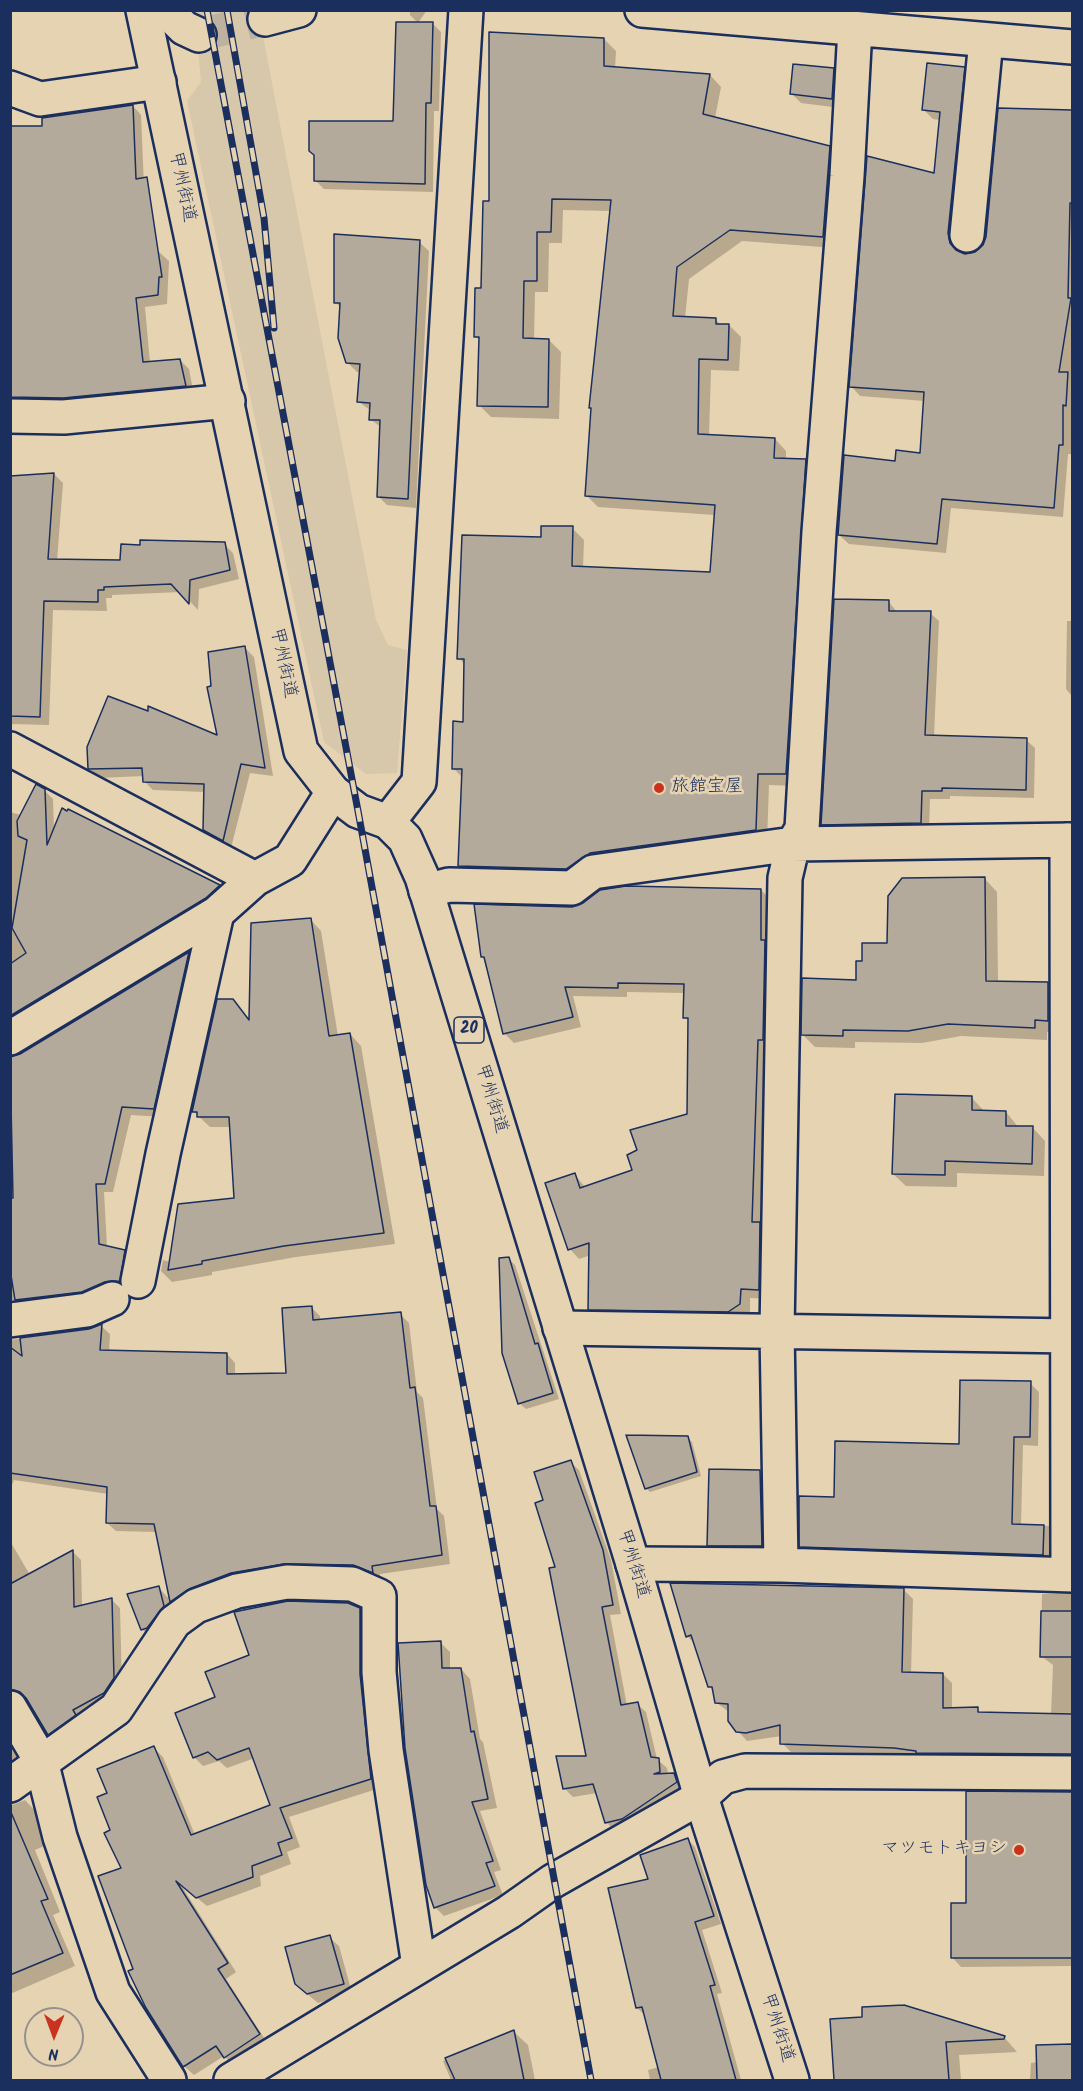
<!DOCTYPE html>
<meta charset="utf-8">
<style>
body{margin:0}
#map{position:relative;width:1083px;height:2091px;overflow:hidden;background:#e6d3b1;font-family:Kalam,sans-serif}
canvas{display:block}
.frame{position:absolute;inset:0;border:12px solid #1b2f5e;pointer-events:none}
.north{position:absolute;left:24px;top:2007px;width:60px;height:60px;box-sizing:border-box;background:#e6d3b1;border:2px solid #959190;border-radius:50%;rotate:181deg;font-size:16px;font-weight:700;line-height:24px;text-align:center;color:#1b2f5e}
.north::after{content:'';display:block;margin:auto;width:21px;height:27px;background:#c8321e;clip-path:polygon(50% 0,100% 100%,50% 72%,0 100%)}
</style>
<div id="map">
<canvas width="1083" height="2091"></canvas>
<div class="frame"></div>
<div class="north">N</div>
</div>
<script>
const g = document.querySelector('canvas').getContext('2d');
g.lineJoin = 'round';
function fillPath(path, color) {
  g.fillStyle = color;
  g.fill(path, 'evenodd');
}
function shape(rows) {
  const path = new Path2D();
  for (const r of rows) {
    path.moveTo(r[0], r[1]);
    for (let i = 2; i < r.length; i += 2) path.lineTo(r[i], r[i + 1]);
  }
  return path;
}
function trace(path, color, width, dash) {
  g.strokeStyle = color;
  g.lineWidth = width;
  g.lineCap = dash ? 'butt' : 'round';
  g.setLineDash(dash || []);
  g.stroke(path);
}
function label(font, color, halo, rows, align = 'center') {
  g.font = font + ' Kalam,"Klee One",sans-serif';
  g.lineWidth = 5;
  g.setLineDash([]);
  g.textBaseline = 'middle';
  g.strokeStyle = halo;
  g.fillStyle = color;
  for (const [text, x, y, turn = 0] of rows) {
    g.save();
    g.translate(x, y);
    g.rotate((+turn || 0) * Math.PI / 180);
    g.textAlign = isNaN(turn) ? turn : align;
    if (halo) g.strokeText(text, 0, 0);
    g.fillText(text, 0, 0);
    g.restore();
  }
}
const built = shape([
 [190,11,258,11,376,620,388,645,407,650,397,773,366,774,324,742,187,101,201,82,198,48]
]);
const shadow = shape([
 [410,10,427,10,418,23,410,15],
 [433,24,441,32,439,111,434,111,433,192,324,189,315,180,395,123],
 [604,39,616,51,615,69,710,75,721,87,715,118,829,147,841,159,835,248,742,241,689,279,685,318,716,320,721,325,729,325,741,337,739,371,711,370,709,436,775,439,786,451,786,460,805,461,817,473,798,786,769,785,767,842,578,880,471,877,459,865,463,778,453,768,464,723,465,665,459,658,542,538,572,528,584,540,583,568,711,573,715,515,598,507,587,496,593,410,590,408,612,211,563,210,562,243,549,243,548,292,535,292,534,340,549,340,561,352,559,419,491,417,479,405,481,342,475,336,483,290,490,203],
 [964,68,974,78,957,244,959,253,964,255,976,253,984,246,987,237,1000,110,1072,111,1072,454,1068,454,1063,517,951,508,946,553,849,544,839,535,896,463,921,454,925,401,860,396,851,386,935,175,940,120,933,119,923,109],
 [833,69,843,79,841,108,801,103,792,94],
 [133,106,141,115,145,210,44,128],
 [419,242,429,251,416,508,387,505,378,496,382,428,370,419,371,411,358,401,361,372,357,372,348,363,341,308,335,302],
 [159,252,169,261,167,304,145,307,150,363,180,360,189,369,194,395,10,409,10,273],
 [54,474,63,483,57,561,121,562,224,544,233,553,239,579,199,589,198,610,181,592,112,595,112,598,106,598,107,611,53,610,49,725,10,724,10,477],
 [888,601,897,612,930,613,939,621,934,737,1026,740,1035,748,1034,798,950,796,950,799,930,799,929,831,831,833,823,824],
 [1067,621,1072,621,1072,696,1066,689],
 [245,648,254,657,273,776,250,773,231,848,214,839,205,830,205,792,153,790,144,781,144,776,99,778,90,769,150,713,220,738,213,687],
 [44,790,53,799,54,831,69,811,219,887,227,895,10,1029,10,812,21,815],
 [985,879,997,892,998,982,1048,984,1061,996,1061,1033,1047,1032,1047,1040,961,1036,922,1043,855,1042,855,1048,815,1047,802,1034,857,981,863,962],
 [761,890,771,900,762,1225,769,1233,768,1299,750,1298,750,1314,738,1321,599,1319,590,1309,591,1255,579,1259,570,1249,575,1175,585,1187,634,1171,639,1151,689,1115,689,1022,685,1017,685,993,627,992,627,997,573,996,581,1027,514,1043,504,1033,483,957,572,908],
 [310,919,321,931,338,1036,350,1034,361,1046,395,1244,296,1257,212,1272,212,1275,172,1282,161,1271,163,1260,170,1262,235,1200,231,1127,210,1127,193,1111,232,1000,251,1021],
 [189,954,197,962,162,1117,131,1115,113,1192,104,1192,107,1247,124,1251,133,1260,128,1289,10,1312,10,1058,20,1056],
 [972,1098,984,1111,1006,1112,1019,1128,1033,1128,1045,1141,1044,1176,957,1173,957,1187,906,1186,893,1174],
 [508,1258,515,1265,559,1399,526,1409,519,1403],
 [311,1307,320,1316,320,1320,400,1314,409,1323,417,1392,423,1398,437,1509,444,1516,450,1564,380,1574,381,1580,180,1609,168,1597,172,1616,151,1638,142,1629,159,1588,171,1601,157,1532,116,1531,107,1523,108,1494,14,1480,10,1490,10,1340,90,1330,101,1326,110,1334,109,1352,227,1354,235,1363,235,1375,288,1375],
 [1030,1383,1039,1392,1038,1446,1023,1445,1021,1525,1049,1526,1058,1536,1058,1564,810,1556,801,1546,835,1498,960,1445],
 [687,1437,692,1442,701,1476,650,1492,646,1488],
 [570,1462,579,1470,611,1560,621,1614,610,1615,627,1706,637,1704,646,1712,657,1759,667,1768,668,1774,674,1774,683,1783,685,1791,615,1831,606,1822,597,1793,573,1797,564,1788,588,1758,545,1501],
 [759,1471,768,1481,771,1555,718,1554,709,1545],
 [10,1541,30,1575,73,1552,81,1560,82,1606,111,1599,120,1608,122,1687,57,1743,49,1734,10,1667],
 [672,1585,903,1589,913,1599,911,1674,943,1674,952,1683,952,1709,977,1709,982,1714,1051,1715,1053,1665,1041,1656,1042,1594,1072,1593,1072,1763,791,1752,782,1743,782,1736,747,1741,738,1731,729,1712,717,1703,695,1644,687,1636],
 [359,1609,369,1619,380,1788,289,1817,300,1847,287,1852,291,1864,260,1876,261,1886,207,1906,181,1885,236,1972,226,1979,268,2044,234,2066,224,2056,194,2075,184,2066,135,1970,123,1869,112,1831,109,1794,153,1747,163,1757,195,1835,272,1806,255,1758,227,1768,219,1761,203,1766,194,1757,217,1698],
 [440,1642,450,1652,450,1670,461,1669,470,1679,480,1739,483,1742,497,1808,480,1811,501,1870,494,1872,503,1895,444,1916,435,1907],
 [10,1739,29,1771,10,1781],
 [968,1793,1072,1793,1072,1966,961,1967,952,1957,968,1905],
 [25,1800,38,1814,51,1843,35,1850,60,1912,53,1915,75,1966,10,1994,10,1806],
 [687,1839,695,1847,721,1924,702,1930,722,1993,717,1994,741,2080,650,2080,648,2070,659,2067,646,2016,637,2008,650,1880],
 [329,1937,339,1946,352,1993,318,2003,306,1993],
 [832,2020,1004,2037,1017,2052,959,2055,961,2080,835,2080],
 [514,2032,528,2045,535,2080,451,2080,443,2061],
 [1072,2046,1072,2080,1030,2080,1031,2063,1038,2062,1038,2047]
]);
const building = shape([
 [396,22,433,22,431,103,426,103,425,184,314,181,314,155,309,151,309,121,393,121,396,22],
 [489,32,604,38,604,66,710,74,703,114,830,146,823,237,730,230,677,267,673,316,716,318,716,324,729,324,728,360,699,359,698,434,775,438,774,458,806,459,786,774,758,774,756,830,590,853,566,869,458,866,462,769,452,769,453,721,463,722,464,659,457,659,462,535,541,537,541,526,573,526,572,566,710,572,715,505,585,496,591,408,589,408,611,200,552,199,551,232,537,232,537,281,524,281,523,338,549,339,548,407,477,406,479,337,474,337,475,288,481,288,483,201,489,201,489,32],
 [927,63,965,67,948,233,950,243,956,250,965,254,975,252,983,245,986,237,998,108,1072,110,1072,203,1070,203,1068,298,1071,298,1059,372,1068,372,1066,406,1063,405,1063,445,1059,445,1054,508,942,499,937,544,838,535,844,455,895,461,896,450,920,453,924,392,849,387,867,156,934,173,940,112,922,110,927,63],
 [793,64,834,68,832,99,790,94,793,64],
 [133,105,136,179,147,177,162,277,159,277,158,295,136,298,143,362,180,359,186,386,63,398,10,397,10,126,42,126,42,118,133,105],
 [334,234,420,240,408,499,377,497,380,420,369,420,370,403,357,402,360,364,346,363,338,338,340,303,334,303,334,234],
 [54,473,48,559,120,560,121,544,140,545,140,540,225,542,230,570,190,580,189,604,171,584,104,587,104,590,98,590,98,602,44,601,40,717,10,716,10,476,54,473],
 [834,599,889,600,889,611,931,611,925,735,1027,738,1026,790,942,788,942,791,922,791,921,823,821,825,834,599],
 [245,646,265,768,241,764,223,841,203,830,204,784,143,782,142,768,88,769,87,747,108,696,148,711,148,706,217,735,207,687,211,686,208,652,245,646],
 [36,784,45,789,47,845,62,808,67,811,68,809,220,885,206,898,10,1016,10,964,26,953,12,928,27,840,18,836,17,821,36,784],
 [985,877,986,981,1048,982,1048,1021,1035,1020,1035,1028,948,1024,908,1031,843,1030,843,1036,801,1035,802,978,856,980,856,961,862,961,862,943,887,943,888,896,902,878,985,877],
 [626,886,761,889,761,940,765,940,763,1040,758,1040,752,1222,760,1222,759,1290,741,1289,740,1304,728,1312,588,1310,589,1243,568,1250,545,1183,575,1173,580,1188,632,1170,627,1155,637,1150,630,1130,687,1114,688,1018,683,1018,684,984,618,983,618,988,565,987,573,1017,503,1034,484,957,481,957,474,904,572,907,583,903,600,890,626,886],
 [311,918,329,1036,350,1033,384,1233,284,1246,202,1261,202,1264,168,1270,178,1204,234,1198,229,1117,197,1117,197,1112,192,1112,217,999,233,999,249,1020,251,923,311,918],
 [189,952,154,1109,122,1107,105,1184,96,1184,99,1244,125,1250,120,1281,105,1282,82,1292,15,1300,10,1269,10,1198,13,1198,10,1057,20,1054,189,952],
 [895,1094,972,1096,972,1110,1006,1111,1006,1126,1033,1126,1032,1164,945,1161,945,1175,892,1174,895,1094],
 [509,1257,535,1344,538,1343,553,1393,518,1404,502,1353,499,1258,509,1257],
 [312,1306,313,1320,401,1312,410,1388,415,1387,430,1506,436,1506,442,1555,372,1566,373,1573,353,1565,284,1564,231,1573,189,1589,170,1602,154,1524,106,1523,107,1487,10,1473,10,1347,22,1356,20,1338,89,1329,102,1324,100,1350,227,1353,227,1374,286,1373,282,1308,312,1306],
 [960,1380,1031,1381,1030,1437,1014,1437,1012,1524,1044,1525,1043,1555,799,1547,799,1496,834,1497,835,1441,959,1444,960,1380],
 [626,1435,688,1436,697,1472,645,1489,626,1435],
 [571,1460,603,1550,613,1605,602,1607,621,1705,638,1702,651,1757,659,1758,660,1772,654,1774,674,1773,677,1782,622,1819,605,1823,593,1784,563,1789,556,1756,586,1756,549,1568,555,1567,535,1503,543,1500,534,1472,571,1460],
 [709,1469,760,1470,762,1546,707,1546,709,1469],
 [73,1550,74,1607,112,1598,114,1678,104,1693,73,1710,76,1715,48,1735,26,1698,20,1692,10,1689,10,1584,73,1550],
 [670,1583,904,1588,902,1672,943,1673,943,1708,978,1707,978,1712,1072,1714,1072,1754,916,1753,916,1751,894,1748,780,1744,780,1725,746,1733,736,1732,728,1721,728,1704,715,1703,712,1687,708,1687,691,1635,686,1637,670,1583],
 [159,1586,164,1606,147,1628,141,1630,127,1594,159,1586],
 [288,1601,348,1603,360,1608,360,1674,371,1779,280,1808,292,1838,278,1843,282,1855,252,1866,253,1877,196,1898,176,1881,228,1963,218,1969,260,2034,224,2058,216,2046,183,2067,146,2008,128,1971,133,1969,98,1876,121,1868,104,1833,110,1830,97,1797,107,1793,97,1769,154,1746,191,1835,270,1805,249,1748,217,1760,208,1752,193,1758,175,1713,215,1697,205,1672,249,1655,234,1612,288,1601],
 [1041,1611,1072,1611,1072,1657,1040,1657,1041,1611],
 [441,1641,442,1668,461,1668,471,1732,474,1731,488,1799,472,1802,493,1861,486,1863,495,1886,434,1908,426,1885,405,1748,398,1643,441,1641],
 [966,1791,1072,1792,1072,1958,951,1958,951,1903,966,1903,966,1791],
 [10,1810,48,1899,41,1901,63,1953,10,1975,10,1810],
 [688,1838,714,1916,695,1922,715,1985,710,1986,736,2080,661,2080,642,2007,636,2008,608,1888,648,1879,640,1855,688,1838],
 [330,1935,344,1984,307,1994,295,1984,285,1947,330,1935],
 [904,2005,1005,2036,1004,2039,946,2042,949,2080,834,2080,830,2019,862,2017,862,2007,904,2005],
 [514,2030,524,2080,455,2080,445,2058,514,2030],
 [1072,2044,1072,2080,1037,2080,1036,2045,1072,2044]
]);
const minorTunnel = shape([
 [199,35,265,19]
]);
const minor = shape([
 [172,10,174,18,184,28,199,35],
 [642,10,1072,47],
 [265,19,299,10],
 [10,88,40,99,159,82],
 [967,235,986,40],
 [10,416,64,417,228,401],
 [10,749,255,879],
 [388,822,419,782,466,10],
 [1067,840,1068,1575],
 [426,891,449,885,572,888,593,872,793,844,1072,840],
 [10,1038,217,913,255,879,290,860,333,792],
 [138,1281,163,1154,217,913],
 [10,1320,87,1310,112,1299],
 [560,1328,1072,1336],
 [633,1564,781,1565,1072,1575],
 [781,1565,777,1330,785,878,793,844,802,829,819,532,847,176,855,28],
 [10,1708,41,1761,60,1837,113,1992,169,2080],
 [10,1785,116,1709,174,1622,196,1606,237,1591,287,1582,352,1584,379,1596,379,1672,386,1750,419,1966],
 [231,2080,509,1912,553,1881,701,1797,723,1777,745,1771,1072,1773]
]);
const highway = shape([
 [143,10,301,751,333,792,358,811,388,822,405,839,422,877,633,1564,701,1797,792,2080]
]);
const rail = shape([
 [207,10,358,811,591,2080],
 [227,10,264,218,274,328]
]);
const markers = [
 [659,788,6,"#c8321e"],
 [1019,1850,6,"#c8321e"]
];
const shields = [
 [469,1030,30]
];
const shieldNames = [
 ["20",469,1030]
];
const streetNames = [
 ["甲州街道",181,187,78],
 ["甲州街道",282,663,78],
 ["甲州街道",490,1099,73],
 ["甲州街道",632,1564,73],
 ["甲州街道",776,2028,72]
];
const poiNames = [
 ["旅館宝屋",671,788],
 ["マツモトキヨシ",1007,1850,"right"]
];
fillPath(built, '#d7c7ab');
fillPath(shadow, '#0003');
fillPath(building, '#b3aa9c');
trace(building, '#1b2f5e', 1.5);
trace(minorTunnel, '#bdb2a0', 33, [33, 16]);
trace(minor, '#1b2f5e', 38);
trace(highway, '#1b2f5e', 38);
trace(minor, '#e6d3b1', 33);
trace(highway, '#e6d3b1', 33);
trace(rail, '#1b2f5e', 7);
trace(rail, '#e6d3b1', 4.5, [14]);
for (const [x, y, r, color] of markers) {
  const dot = new Path2D();
  dot.arc(x, y, r, 0, 2 * Math.PI);
  g.fillStyle = color;
  g.fill(dot);
  trace(dot, '#e6d3b1', 2);
}
for (const [x, y, w] of shields) {
  const box = new Path2D();
  box.roundRect(x - w / 2, y - 13, w, 26, 4.5);
  g.fillStyle = '#e6d3b1';
  g.fill(box);
  trace(box, '#1b2f5e', 1.5);
}
label('bold 16px', '#1b2f5e', null, shieldNames);
label('18px', '#1b2f5e', '#e6d3b1', streetNames);
label('18px', '#1b2f5e', '#e6d3b1', poiNames, 'left');
</script>
